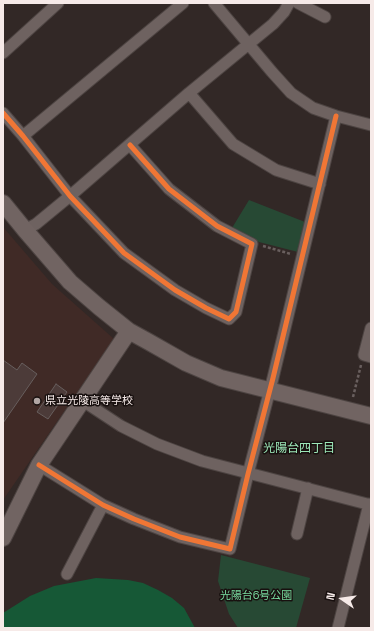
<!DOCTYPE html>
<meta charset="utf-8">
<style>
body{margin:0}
#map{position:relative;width:374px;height:631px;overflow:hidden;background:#322826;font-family:"Space Grotesk",sans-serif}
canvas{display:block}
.frame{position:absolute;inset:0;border:4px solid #f6eae8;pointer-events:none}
.north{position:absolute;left:322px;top:579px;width:40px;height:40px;-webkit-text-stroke:3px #18100f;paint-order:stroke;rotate:283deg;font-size:11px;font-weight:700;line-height:16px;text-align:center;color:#f6eae8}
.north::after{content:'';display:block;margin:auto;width:14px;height:18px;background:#f6eae8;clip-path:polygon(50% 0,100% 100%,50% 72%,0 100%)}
</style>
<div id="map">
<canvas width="374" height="631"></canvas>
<div class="frame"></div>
<div class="north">N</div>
</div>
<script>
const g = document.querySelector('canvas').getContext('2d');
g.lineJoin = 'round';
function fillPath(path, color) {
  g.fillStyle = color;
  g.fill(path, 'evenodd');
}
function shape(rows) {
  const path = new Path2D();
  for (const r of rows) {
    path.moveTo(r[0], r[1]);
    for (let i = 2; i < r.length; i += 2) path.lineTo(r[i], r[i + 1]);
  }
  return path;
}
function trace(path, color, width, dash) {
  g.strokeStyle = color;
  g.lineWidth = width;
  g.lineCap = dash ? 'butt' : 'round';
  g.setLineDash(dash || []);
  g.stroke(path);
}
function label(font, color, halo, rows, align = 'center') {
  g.font = font + ' "Space Grotesk","Noto Sans JP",sans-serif';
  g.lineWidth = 3;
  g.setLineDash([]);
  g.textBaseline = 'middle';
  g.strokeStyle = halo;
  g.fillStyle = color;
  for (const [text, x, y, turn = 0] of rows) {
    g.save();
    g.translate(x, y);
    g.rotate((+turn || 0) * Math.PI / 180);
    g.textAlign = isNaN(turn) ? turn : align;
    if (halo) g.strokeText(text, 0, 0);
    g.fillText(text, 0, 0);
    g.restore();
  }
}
const built = shape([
 [3,227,52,284,114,339,3,500]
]);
const green = shape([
 [249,200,305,222,298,252,259,242,232,228],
 [221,555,310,578,296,628,238,628,229,614,218,581]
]);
const forest = shape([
 [96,578,128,580,143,583,158,590,172,598,184,608,195,628,3,628,3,613,30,596,54,586]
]);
const building = shape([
 [3,360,17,370,22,363,37,374,3,423,3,360],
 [56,384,67,392,48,419,37,412,56,384]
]);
const path = shape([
 [263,246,291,254],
 [353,397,361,365]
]);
const street = shape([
 [214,3,272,72,291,93,313,108,336,116,371,125],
 [298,3,325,17],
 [3,53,58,3],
 [189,93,233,144,276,170,320,184],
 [3,113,23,136,70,196,124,253,175,290,206,308,229,319,236,312,252,244,217,226,169,189,130,145],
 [23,136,183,3],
 [25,230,36,224,70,196,189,93,273,24,284,12,289,3],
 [371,328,364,355,371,357],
 [83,401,121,426,157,444,202,461,371,505],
 [39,465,103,505,134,519,180,537,230,549,248,474,273,378,336,116],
 [297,534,308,488],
 [67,574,103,505],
 [338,628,369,504]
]);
const secondary = shape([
 [3,203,25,230,70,282,99,307,129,331,149,342,186,363,221,378,371,416],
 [3,538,39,465,129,331]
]);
const cycleway = shape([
 [3,113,23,136,70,196,124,253,175,290,206,308,229,319,236,312,252,244,217,226,169,189,130,145],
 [39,465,103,505,134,519,180,537,230,549,248,474,273,378,336,116]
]);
const markers = [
 [37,401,4,"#b1a6a4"]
];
const poiNames = [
 ["県立光陵高等学校",45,401]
];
const parkNames = [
 ["光陽台6号公園",256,596]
];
const neighbourhoodNames = [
 ["光陽台四丁目",299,449]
];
fillPath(built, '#402a26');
fillPath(green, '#274934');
fillPath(forest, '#165836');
fillPath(building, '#4c3b39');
trace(building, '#675e5d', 1);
trace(street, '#4d4442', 13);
trace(secondary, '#4d4442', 18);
trace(path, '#695f5e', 2.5, [3, 2]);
trace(street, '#6e6260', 11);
trace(secondary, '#716462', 16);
trace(cycleway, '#f07635', 5);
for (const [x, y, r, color] of markers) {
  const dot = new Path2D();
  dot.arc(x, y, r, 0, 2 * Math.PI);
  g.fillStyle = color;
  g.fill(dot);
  trace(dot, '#18100f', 1.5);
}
label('11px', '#f6eae8', '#18100f', poiNames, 'left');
label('11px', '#77d99e', '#18100f', parkNames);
label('12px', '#9de8b9', '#18100f', neighbourhoodNames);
</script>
